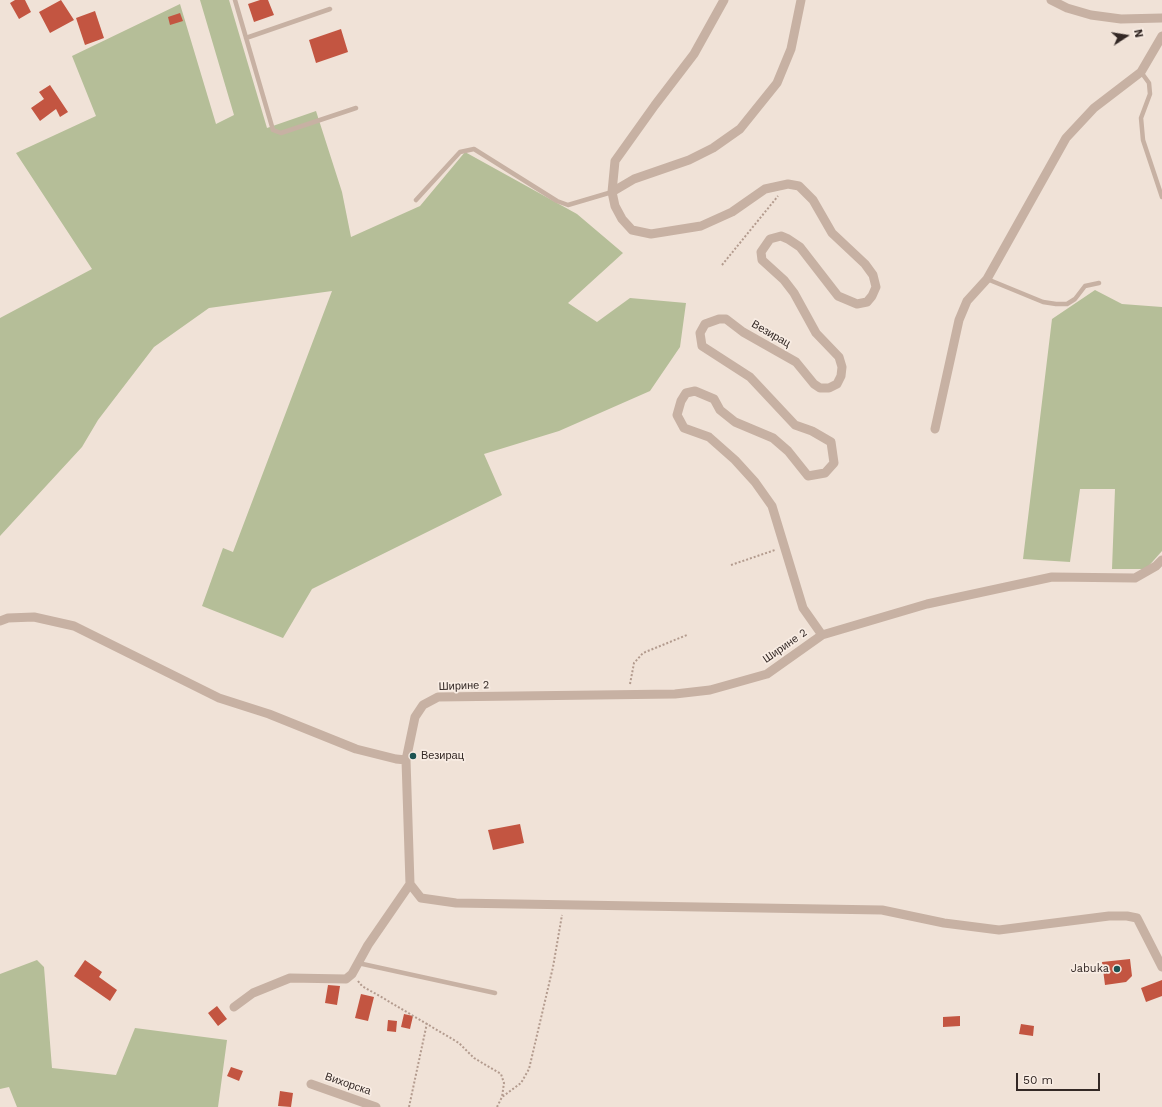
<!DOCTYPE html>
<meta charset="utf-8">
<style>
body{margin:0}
#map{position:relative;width:1162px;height:1107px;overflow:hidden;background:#f0e2d7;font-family:"Work Sans",sans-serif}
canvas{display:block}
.north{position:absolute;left:1106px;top:16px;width:40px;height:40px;-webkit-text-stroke:3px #f8ece3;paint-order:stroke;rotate:78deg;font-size:11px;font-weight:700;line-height:16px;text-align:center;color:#332825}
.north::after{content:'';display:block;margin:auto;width:14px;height:18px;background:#332825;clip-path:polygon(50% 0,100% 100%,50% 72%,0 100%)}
.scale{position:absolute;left:1016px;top:1073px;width:84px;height:18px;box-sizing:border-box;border:2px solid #332825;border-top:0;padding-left:5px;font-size:12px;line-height:14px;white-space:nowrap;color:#332825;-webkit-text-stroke:3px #f8ece3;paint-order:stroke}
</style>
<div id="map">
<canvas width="1162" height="1107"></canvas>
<div class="north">N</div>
<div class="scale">50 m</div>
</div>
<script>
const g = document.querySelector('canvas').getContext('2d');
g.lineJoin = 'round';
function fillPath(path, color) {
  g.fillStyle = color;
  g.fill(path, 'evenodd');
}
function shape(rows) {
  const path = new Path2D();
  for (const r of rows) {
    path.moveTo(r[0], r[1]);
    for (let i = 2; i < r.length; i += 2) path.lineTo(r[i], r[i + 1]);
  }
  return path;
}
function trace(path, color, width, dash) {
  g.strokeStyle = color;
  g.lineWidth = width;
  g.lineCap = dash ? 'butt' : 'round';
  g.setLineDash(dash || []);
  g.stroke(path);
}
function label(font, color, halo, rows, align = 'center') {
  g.font = font + ' "Work Sans",sans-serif';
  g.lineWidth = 3.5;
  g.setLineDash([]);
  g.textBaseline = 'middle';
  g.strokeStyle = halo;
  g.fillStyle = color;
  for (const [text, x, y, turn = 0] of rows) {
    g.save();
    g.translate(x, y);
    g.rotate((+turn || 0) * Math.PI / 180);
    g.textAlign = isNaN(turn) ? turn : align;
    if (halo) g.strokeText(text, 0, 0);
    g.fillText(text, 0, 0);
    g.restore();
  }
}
const green = shape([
 [200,0,229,0,267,128,316,111,342,192,351,237,420,206,465,152,577,214,623,253,568,303,597,322,630,298,686,303,680,347,650,391,559,431,484,454,502,495,312,589,283,638,202,606,223,548,233,552,332,291,209,308,154,347,98,420,82,447,0,536,0,318,92,269,16,153,96,116,72,56,180,4,216,124,234,115],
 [1095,290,1122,304,1162,307,1162,551,1146,569,1112,569,1115,489,1080,489,1070,562,1023,559,1052,319],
 [37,960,44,967,52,1068,116,1075,135,1028,227,1040,218,1107,17,1107,9,1087,0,1089,0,974]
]);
const building = shape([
 [15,0,25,0,31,12,19,19,10,3],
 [61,0,74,20,50,33,39,12],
 [260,0,268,0,274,15,254,22,248,4],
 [95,11,104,38,85,45,76,18],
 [180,13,183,21,170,25,168,17],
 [341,29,348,52,316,63,309,40],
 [50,85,68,112,60,117,56,109,40,121,31,108,44,99,39,92],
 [520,824,524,843,493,850,488,830],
 [1130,959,1132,976,1126,982,1105,985,1102,962],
 [85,960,102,972,99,977,117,990,110,1001,74,976],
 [1162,980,1162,996,1146,1002,1141,988],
 [328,985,340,986,337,1005,325,1003],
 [361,994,374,997,368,1021,355,1018],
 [217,1006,227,1019,218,1026,208,1013],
 [404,1014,413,1016,410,1029,401,1027],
 [960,1016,960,1026,943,1027,943,1017],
 [388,1020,397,1021,396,1032,387,1031],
 [1021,1024,1034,1026,1033,1036,1019,1034],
 [231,1067,243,1071,239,1081,227,1076],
 [280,1091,293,1093,291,1107,278,1106]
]);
const path = shape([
 [722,265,778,196],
 [731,565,775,550],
 [630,684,634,663,643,653,687,635],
 [358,981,362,986,383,998,459,1043,474,1058,501,1074,504,1083,502,1097],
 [409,1107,427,1023],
 [497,1107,502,1097,521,1083,529,1069,553,967,562,915]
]);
const service = shape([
 [235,0,273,130,281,133,356,108],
 [246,38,330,9],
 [1141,72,1149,83,1150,94,1141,118,1143,140,1162,197],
 [416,200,460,152,474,149,557,201,568,205,612,192],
 [987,279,1043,302,1056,304,1067,304,1075,299,1085,286,1099,283],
 [358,963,495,993]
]);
const minor = shape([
 [724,0,694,54,655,105,615,161,612,192,615,206,622,219,632,230,651,234,701,226,732,212,765,189,788,184,799,186,813,200,832,233,865,264,873,275,876,287,872,296,867,302,857,304,838,296,800,247,788,239,781,236,770,239,761,252,762,260,784,280,794,293,816,333,839,357,842,367,841,376,837,384,829,388,820,388,814,384,796,362,743,332,726,319,719,319,705,324,700,333,702,346,750,377,795,425,812,431,831,442,834,463,825,473,808,476,788,451,773,438,735,422,720,410,714,399,695,391,686,393,681,401,677,415,684,428,709,437,735,460,755,482,772,506,803,608,822,635],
 [1051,0,1067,8,1091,15,1121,19,1162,18],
 [612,192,634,179,689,160,713,148,740,129,777,83,791,49,801,0],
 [935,429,959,320,967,301,987,279,1066,138,1094,108,1141,72,1162,36],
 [1162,560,1156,566,1135,578,1052,577,927,604,822,635,767,674,710,690,675,694,438,697,423,705,415,717,406,760,410,884,421,898,456,903,882,910,944,923,999,930,1109,916,1127,916,1137,918,1162,967],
 [0,621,8,618,34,617,74,626,219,698,269,714,356,749,396,759,406,760],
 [234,1007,253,993,290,978,346,979,352,974,368,945,410,884],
 [311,1084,376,1107]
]);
const markers = [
 [413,756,4,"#1c5352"],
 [1117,969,4,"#1c5352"]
];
const streetNames = [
 ["Везирац",771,334,30],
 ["Ширине 2",785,646,-35],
 ["Ширине 2",464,686,-2],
 ["Вихорска",348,1084,19]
];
const poiNames = [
 ["Везирац",421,756],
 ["Jabuka",1109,969,"right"]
];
fillPath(green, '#b5be98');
fillPath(building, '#c35541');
trace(path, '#b39b8e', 2, [2, 2]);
trace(service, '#c7b1a3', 4.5);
trace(minor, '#c7b1a3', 9);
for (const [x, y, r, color] of markers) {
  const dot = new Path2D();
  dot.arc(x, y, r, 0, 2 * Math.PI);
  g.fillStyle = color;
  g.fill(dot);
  trace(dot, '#f8ece3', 1.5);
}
label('11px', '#332825', '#f8ece3', streetNames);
label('11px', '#332825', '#f8ece3', poiNames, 'left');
</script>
